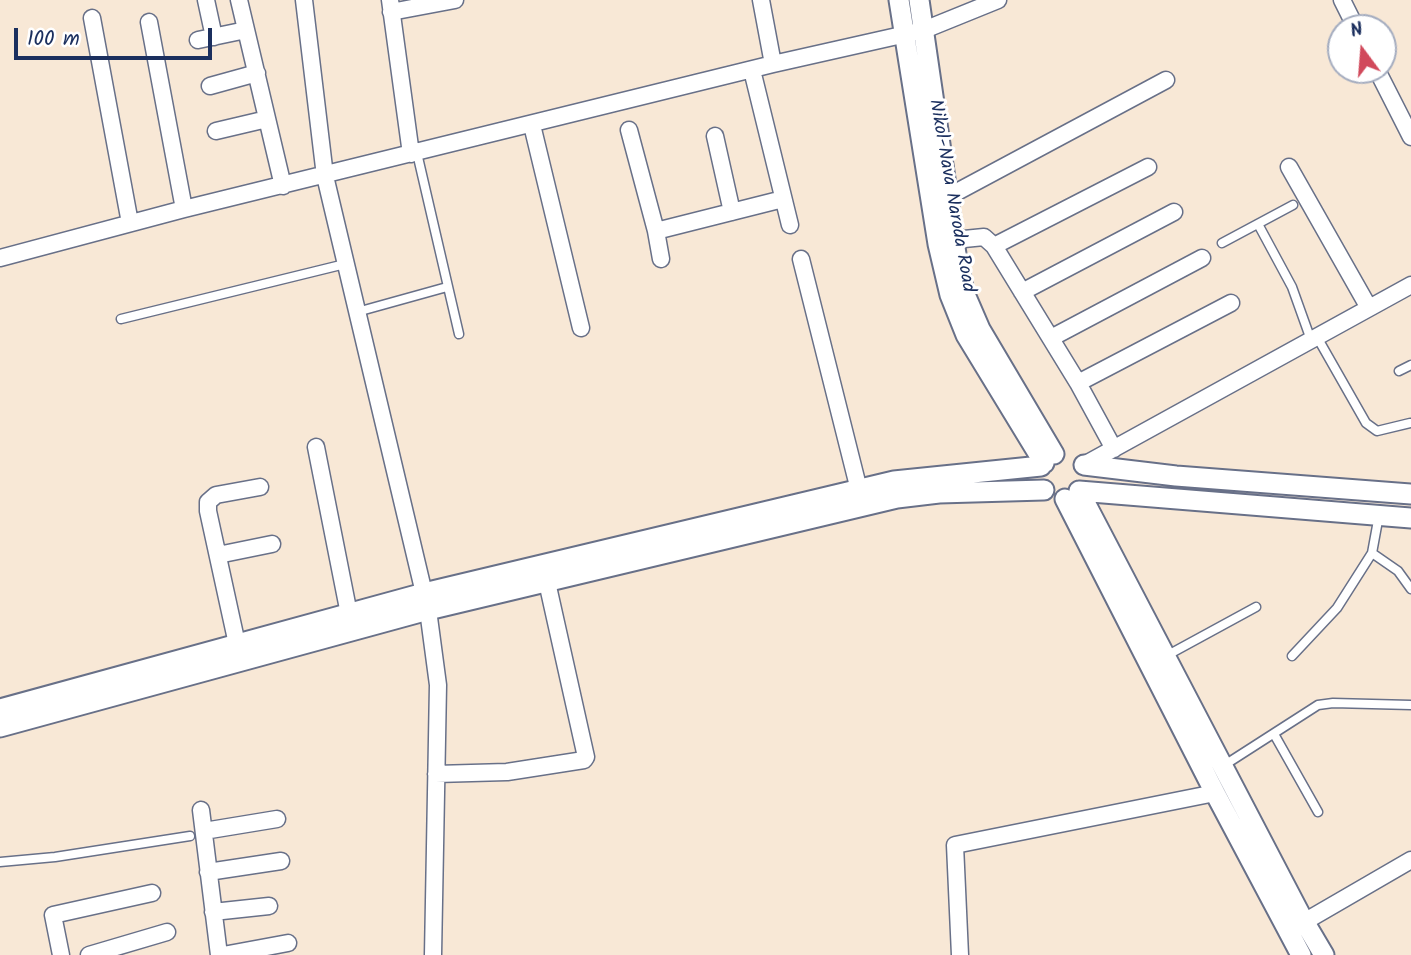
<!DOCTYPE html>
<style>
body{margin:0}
#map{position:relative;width:1411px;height:955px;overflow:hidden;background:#f8e8d6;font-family:Kalam,sans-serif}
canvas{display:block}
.north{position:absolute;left:1327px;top:14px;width:70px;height:70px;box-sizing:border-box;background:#fff;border:2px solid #a4acbf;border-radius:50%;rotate:344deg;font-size:19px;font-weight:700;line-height:28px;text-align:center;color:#1b2f5e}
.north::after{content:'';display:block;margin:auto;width:24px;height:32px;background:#d1495b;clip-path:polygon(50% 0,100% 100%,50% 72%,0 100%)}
.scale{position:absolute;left:14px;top:28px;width:198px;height:32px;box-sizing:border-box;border:4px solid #1b2f5e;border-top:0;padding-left:9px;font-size:21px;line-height:24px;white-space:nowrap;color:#1b2f5e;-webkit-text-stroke:5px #fff;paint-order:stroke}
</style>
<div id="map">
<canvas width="1411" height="955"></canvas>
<div class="north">N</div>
<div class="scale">100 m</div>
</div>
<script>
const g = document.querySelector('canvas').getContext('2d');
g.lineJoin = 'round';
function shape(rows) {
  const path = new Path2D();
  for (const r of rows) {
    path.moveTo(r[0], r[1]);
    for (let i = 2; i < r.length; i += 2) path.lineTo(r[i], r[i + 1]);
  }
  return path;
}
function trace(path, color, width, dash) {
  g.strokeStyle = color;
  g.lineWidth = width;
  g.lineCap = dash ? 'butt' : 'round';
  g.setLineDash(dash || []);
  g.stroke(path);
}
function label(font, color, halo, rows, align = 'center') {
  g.font = font + ' Kalam,sans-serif';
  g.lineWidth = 6;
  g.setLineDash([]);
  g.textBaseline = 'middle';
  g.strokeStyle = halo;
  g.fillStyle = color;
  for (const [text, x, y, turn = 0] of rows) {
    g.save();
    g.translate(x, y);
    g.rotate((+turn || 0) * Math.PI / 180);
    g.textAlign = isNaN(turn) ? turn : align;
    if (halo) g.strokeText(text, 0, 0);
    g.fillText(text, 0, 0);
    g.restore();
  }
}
const service = shape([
 [417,153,459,334],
 [1258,224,1292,287,1311,340],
 [1222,243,1293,205],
 [357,312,447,287],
 [121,319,345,264],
 [1317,337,1366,423,1377,431,1410,423],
 [1399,371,1411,365],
 [1372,553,1398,571,1411,589],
 [1166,656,1256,607],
 [1292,656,1337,608,1372,553,1379,515],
 [1274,734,1318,812],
 [1223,766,1318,705,1333,703,1411,705],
 [0,862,55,857,190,836]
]);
const minor = shape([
 [206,0,214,37],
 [239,0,283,186],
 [304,0,325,176,428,610,438,685,433,955],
 [390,0,411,154],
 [761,0,773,64],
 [1342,0,1356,28],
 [391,12,455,0],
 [92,18,130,223],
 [149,22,184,209],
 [198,40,246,30],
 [752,70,790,225],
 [1377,70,1411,137],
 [210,86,257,73],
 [532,125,581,328],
 [629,130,656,231],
 [216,131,267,119],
 [715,136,732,212],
 [1289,167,1369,308],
 [940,201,1166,80],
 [954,240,984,237,994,246],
 [0,258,184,209,773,64,924,30,998,0],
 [661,259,656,231,783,199],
 [801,259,859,490],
 [1022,292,1174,212],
 [1051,338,1202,258],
 [1078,383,1231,303],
 [316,447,349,614],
 [1114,449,1078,383,994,246,1148,167],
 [1084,465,1411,285],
 [218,555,272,544],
 [237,644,208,511,208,502,216,495,260,487],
 [436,774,507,772,584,760,586,757,547,582],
 [201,810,219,955],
 [204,831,277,819],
 [208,872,281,861],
 [213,912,269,906],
 [1304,922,1411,860],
 [61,955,53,915,152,893],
 [89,955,167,932],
 [223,955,288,943],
 [960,955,955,845,1215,793]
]);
const tertiary = shape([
 [899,0,938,244,950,295,966,335,1044,463],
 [919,0,956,254,964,292,980,329,1054,454],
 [1084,465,1176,476,1411,494],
 [1079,491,1301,916,1324,955],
 [1079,491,1411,518],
 [1065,499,1215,793,1301,955],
 [0,709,424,593,894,481,1041,466],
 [0,727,428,610,897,498,939,493,1044,490]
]);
const streetNames = [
 ["Nikol-Nava Naroda Road",950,196,80]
];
trace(service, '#687088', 11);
trace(minor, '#687088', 19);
trace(tertiary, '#687088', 23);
trace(service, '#fff', 8);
trace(minor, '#fff', 16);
trace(tertiary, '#fff', 19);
label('19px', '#1b2f5e', '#fff', streetNames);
</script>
